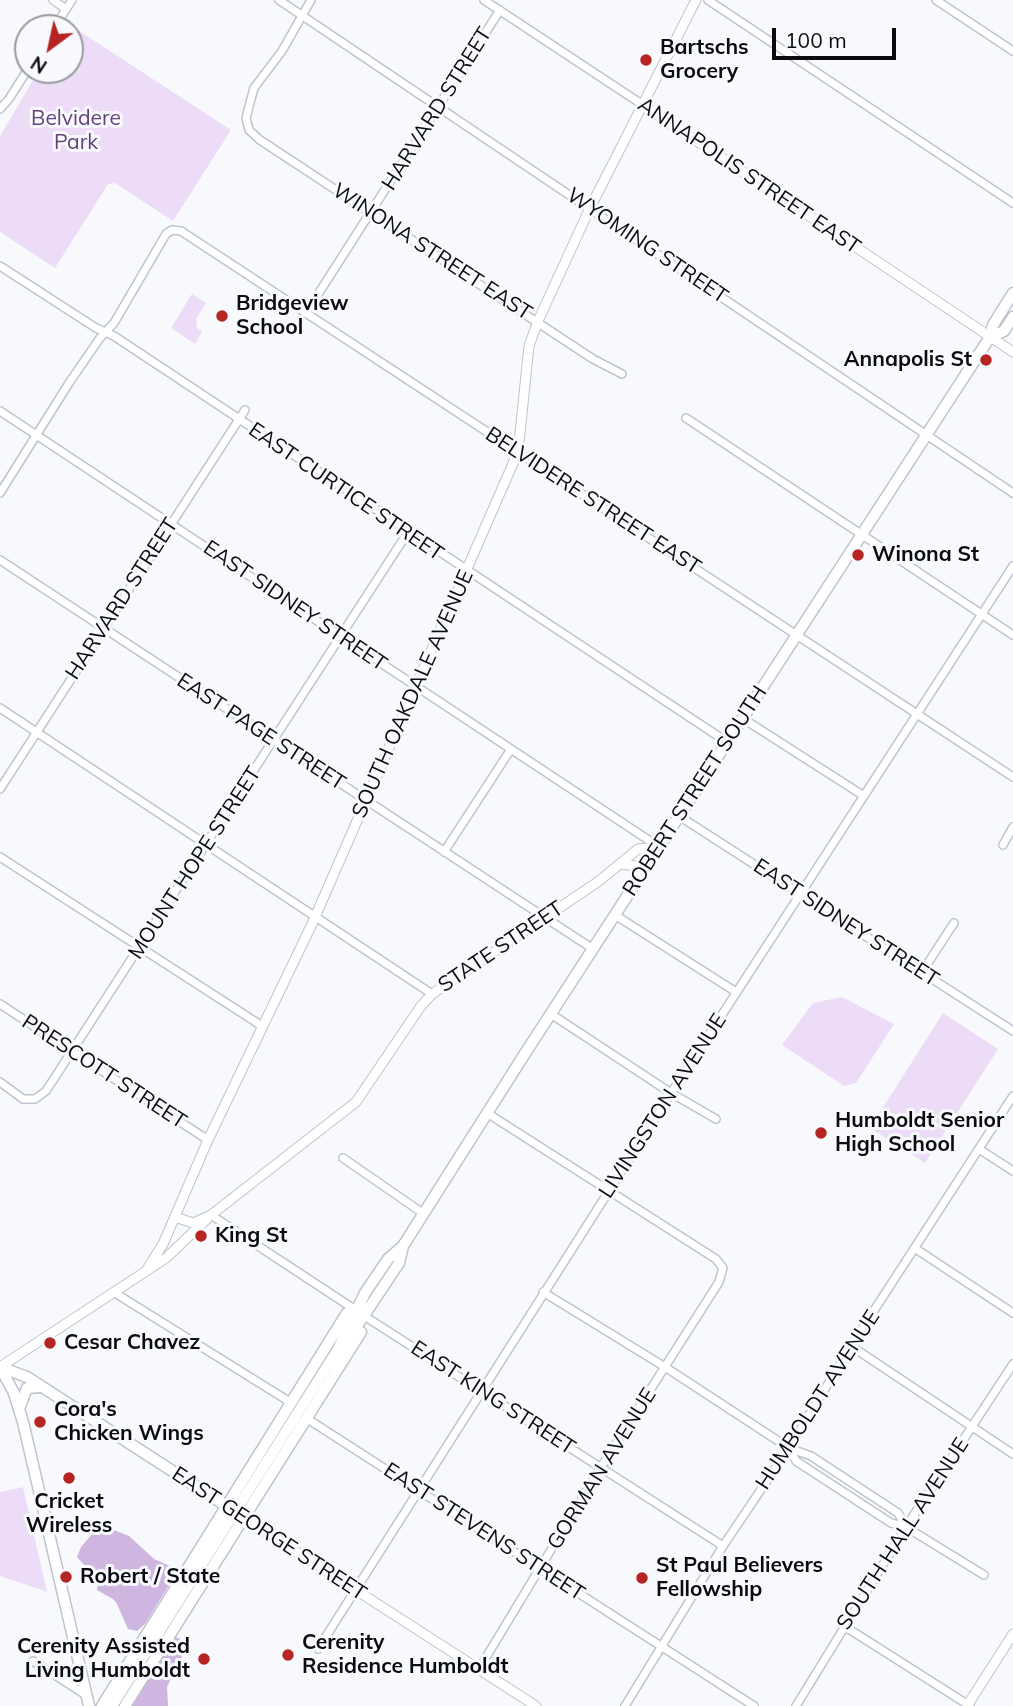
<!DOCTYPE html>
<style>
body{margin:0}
#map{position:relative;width:1013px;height:1706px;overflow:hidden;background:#f7f9fd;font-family:Mulish,sans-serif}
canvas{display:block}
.north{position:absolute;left:14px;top:14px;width:70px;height:70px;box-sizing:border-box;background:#f7f9fd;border:2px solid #989a9e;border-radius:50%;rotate:213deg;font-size:19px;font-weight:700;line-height:28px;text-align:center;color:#0a0c0f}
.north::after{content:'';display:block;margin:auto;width:24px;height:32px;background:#b52524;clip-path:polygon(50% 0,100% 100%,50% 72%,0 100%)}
.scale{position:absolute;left:772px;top:28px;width:124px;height:32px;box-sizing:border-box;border:4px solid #0a0c0f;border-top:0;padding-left:9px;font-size:21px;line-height:24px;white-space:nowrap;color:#0a0c0f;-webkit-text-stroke:5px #f7f9fd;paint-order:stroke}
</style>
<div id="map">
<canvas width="1013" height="1706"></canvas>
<div class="north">N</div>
<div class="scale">100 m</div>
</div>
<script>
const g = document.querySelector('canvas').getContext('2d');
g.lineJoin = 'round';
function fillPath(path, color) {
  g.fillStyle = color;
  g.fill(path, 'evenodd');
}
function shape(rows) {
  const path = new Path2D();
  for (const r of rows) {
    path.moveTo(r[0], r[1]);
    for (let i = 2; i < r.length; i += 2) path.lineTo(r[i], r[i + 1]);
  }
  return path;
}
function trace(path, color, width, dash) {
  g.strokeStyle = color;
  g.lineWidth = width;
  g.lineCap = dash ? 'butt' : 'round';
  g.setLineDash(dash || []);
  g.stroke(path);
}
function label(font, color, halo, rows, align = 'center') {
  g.font = font + ' Mulish,sans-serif';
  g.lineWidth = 6;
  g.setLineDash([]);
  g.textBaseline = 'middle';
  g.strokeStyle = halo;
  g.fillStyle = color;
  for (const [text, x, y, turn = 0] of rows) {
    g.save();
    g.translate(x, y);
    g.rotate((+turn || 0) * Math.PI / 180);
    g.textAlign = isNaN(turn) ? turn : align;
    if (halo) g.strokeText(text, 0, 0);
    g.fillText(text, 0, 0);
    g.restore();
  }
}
const green = shape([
 [67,23,231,130,173,221,115,183,108,184,55,268,0,232,0,136,39,70,70,70,70,28,64,28],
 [192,294,206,303,196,319,197,328,202,332,195,344,171,328],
 [842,997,894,1024,856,1083,844,1086,782,1045,813,1003],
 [943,1013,998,1049,925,1163,870,1128],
 [23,1487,47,1592,0,1576,0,1492]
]);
const forest = shape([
 [99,1526,104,1526,129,1536,154,1559,175,1568,171,1582,145,1624,137,1631,128,1629,117,1604,113,1599,97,1590,99,1576,97,1572,85,1566,77,1557,81,1547],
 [175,1637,184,1640,187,1646,167,1687,168,1706,131,1706]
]);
const minor = shape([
 [53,0,66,9],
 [279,0,1013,493],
 [311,0,282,51,254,88,246,118,249,130,260,140,593,359,622,374],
 [484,0,643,105],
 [708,0,1013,203],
 [936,0,1013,51],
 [54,28,72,0],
 [0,109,9,99,28,69],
 [0,266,96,328,114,336,727,742],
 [306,313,500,10],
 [0,411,659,847],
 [686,418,1013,635],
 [0,493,69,383,100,338,114,323,166,234,172,230,181,231,1013,777],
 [0,560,593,949],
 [0,708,432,994],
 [742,718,864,796],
 [0,789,245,410],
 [679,816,1013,1031],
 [1003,845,1013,827],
 [444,852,511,749],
 [0,857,262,1026],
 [615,915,736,992],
 [922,972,954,923],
 [0,1004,208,1140],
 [551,1014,671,1093,716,1119],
 [0,1082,23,1099,35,1099,46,1091,408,532],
 [979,1149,1013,1171],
 [343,1158,424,1214],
 [211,1215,351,1307],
 [916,1249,1013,1313],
 [543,1292,665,1367,789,1448,811,1456,898,1513,906,1527],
 [115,1293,290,1402],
 [369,1319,723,1546],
 [851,1346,1013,1454],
 [306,1418,754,1706],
 [789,1448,796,1461,891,1523,906,1527,984,1575],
 [844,1626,970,1706],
 [318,1649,668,1098,1013,566],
 [33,1661,86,1695],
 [479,1669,601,1467,719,1282,723,1268,716,1259,487,1113],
 [625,1706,723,1546,789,1448,851,1346,1013,1096],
 [796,1706,906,1527,1013,1364]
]);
const tertiary = shape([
 [643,105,1013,352],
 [622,864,635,866,643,871],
 [175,1217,193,1223,211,1215,356,1102,421,1006,432,994,599,881,638,849,659,847],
 [146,1271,163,1244,208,1140,312,924,518,452,529,346,538,321,590,208,696,0],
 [0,1367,166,1258,207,1219],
 [244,1518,536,1706],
 [967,1706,1013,1634]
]);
const secondary = shape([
 [990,337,1004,331,1013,317],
 [337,1351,365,1293,388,1259,403,1246,524,1055,990,337,993,325,1013,293],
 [0,1367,14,1393,23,1422,89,1706],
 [0,1367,27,1377,228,1507],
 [19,1409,27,1388,40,1387],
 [102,1706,347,1313],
 [112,1706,337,1351,353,1332,399,1263,403,1246],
 [125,1706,361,1332]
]);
const secondaryBridge = shape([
 [228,1507,241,1516]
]);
const markers = [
 [646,60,7,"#b52524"],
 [222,316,7,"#b52524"],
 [986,360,7,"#b52524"],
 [858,555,7,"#b52524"],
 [821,1133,7,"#b52524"],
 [201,1236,7,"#b52524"],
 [50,1343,7,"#b52524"],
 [40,1422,7,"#b52524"],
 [69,1478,7,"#b52524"],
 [66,1577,7,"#b52524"],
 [642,1578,7,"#b52524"],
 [288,1655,7,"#b52524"],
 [204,1659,7,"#b52524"]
];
const poiNames = [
 ["Bartschs",660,48],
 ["Grocery",660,72],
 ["Bridgeview",236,304],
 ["School",236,328],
 ["Annapolis St",972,360,"right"],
 ["Winona St",872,555],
 ["Humboldt Senior",835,1121],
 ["High School",835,1145],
 ["King St",215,1236],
 ["Cesar Chavez",64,1343],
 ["Cora's",54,1410],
 ["Chicken Wings",54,1434],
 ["Cricket",69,1502,"center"],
 ["Wireless",69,1526,"center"],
 ["St Paul Believers",656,1566],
 ["Fellowship",656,1590],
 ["Robert / State",80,1577],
 ["Cerenity",302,1643],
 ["Residence Humboldt",302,1667],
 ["Cerenity Assisted",190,1647,"right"],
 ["Living Humboldt",190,1671,"right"]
];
const streetNames = [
 ["HARVARD STREET",437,109,-58],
 ["ANNAPOLIS STREET EAST",749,176,34],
 ["WYOMING STREET",647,246,34],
 ["WINONA STREET EAST",432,252,33],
 ["EAST CURTICE STREET",346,492,34],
 ["BELVIDERE STREET EAST",593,501,33],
 ["HARVARD STREET",122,599,-57],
 ["EAST SIDNEY STREET",295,606,34],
 ["SOUTH OAKDALE AVENUE",413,694,-66],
 ["EAST PAGE STREET",261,732,33],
 ["ROBERT STREET SOUTH",695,791,-57],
 ["MOUNT HOPE STREET",195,863,-57],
 ["EAST SIDNEY STREET",846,923,33],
 ["STATE STREET",501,947,-34],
 ["PRESCOTT STREET",104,1072,33],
 ["LIVINGSTON AVENUE",663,1106,-57],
 ["EAST KING STREET",493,1398,33],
 ["HUMBOLDT AVENUE",818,1400,-57],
 ["GORMAN AVENUE",602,1469,-58],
 ["EAST STEVENS STREET",484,1532,33],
 ["EAST GEORGE STREET",269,1534,33],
 ["SOUTH HALL AVENUE",903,1534,-57]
];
const parkNames = [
 ["Belvidere",76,119],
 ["Park",76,143]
];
fillPath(green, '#eddcf8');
fillPath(forest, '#cfb6e0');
trace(minor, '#bec4cd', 10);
trace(tertiary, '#bec4cd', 11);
trace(secondary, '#bec4cd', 13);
trace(minor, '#fff', 7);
trace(tertiary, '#fff', 9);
trace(secondary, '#fff', 10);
trace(secondaryBridge, '#bec4cd', 13, []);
trace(secondaryBridge, '#fff', 10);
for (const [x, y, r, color] of markers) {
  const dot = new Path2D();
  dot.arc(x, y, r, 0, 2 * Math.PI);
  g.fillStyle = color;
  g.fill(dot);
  trace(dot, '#f7f9fd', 2.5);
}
label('bold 21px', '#0a0c0f', '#f7f9fd', poiNames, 'left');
label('21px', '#0a0c0f', '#f7f9fd', streetNames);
label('21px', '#634278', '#f7f9fd', parkNames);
</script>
